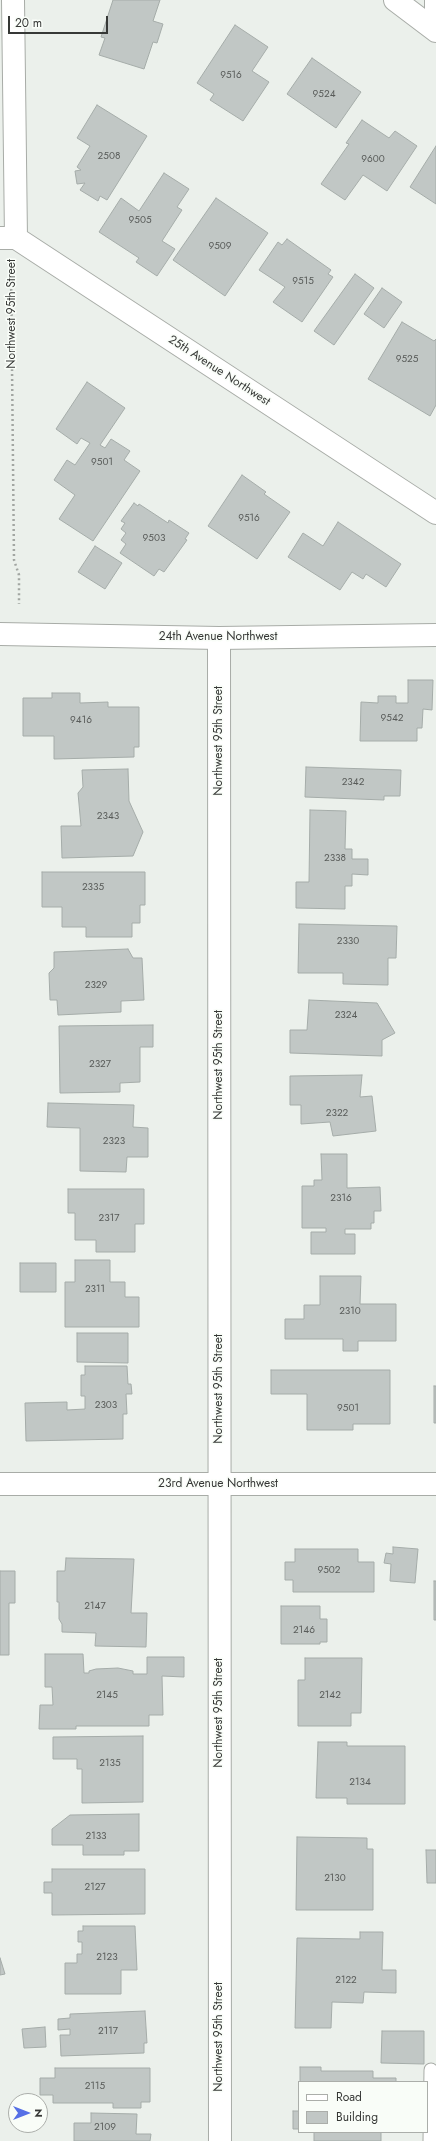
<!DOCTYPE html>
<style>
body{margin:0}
#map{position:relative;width:436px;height:2141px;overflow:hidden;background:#ebf0eb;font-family:Jost,sans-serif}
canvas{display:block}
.legend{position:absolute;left:298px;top:2081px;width:130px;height:52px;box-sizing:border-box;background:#f9fdf8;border:1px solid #abaeaa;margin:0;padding:5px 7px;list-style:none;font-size:12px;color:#363836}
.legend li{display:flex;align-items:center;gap:8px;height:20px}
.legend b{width:20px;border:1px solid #abaeaa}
.north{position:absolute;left:8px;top:2093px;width:40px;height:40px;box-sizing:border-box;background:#f9fdf8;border:1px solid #abaeaa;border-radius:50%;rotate:90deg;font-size:11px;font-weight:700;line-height:16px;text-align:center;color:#363836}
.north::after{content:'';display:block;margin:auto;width:14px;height:18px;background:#5670e6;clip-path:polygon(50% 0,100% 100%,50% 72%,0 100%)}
.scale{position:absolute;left:8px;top:16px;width:100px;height:18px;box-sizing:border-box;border:2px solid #363836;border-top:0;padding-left:5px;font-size:12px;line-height:14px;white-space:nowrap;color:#363836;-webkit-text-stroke:3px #f9fdf8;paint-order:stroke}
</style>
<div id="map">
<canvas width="436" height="2141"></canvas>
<ul class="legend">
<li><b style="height:5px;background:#fff"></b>Road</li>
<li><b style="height:11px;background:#c1c7c5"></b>Building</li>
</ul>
<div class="north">N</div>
<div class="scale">20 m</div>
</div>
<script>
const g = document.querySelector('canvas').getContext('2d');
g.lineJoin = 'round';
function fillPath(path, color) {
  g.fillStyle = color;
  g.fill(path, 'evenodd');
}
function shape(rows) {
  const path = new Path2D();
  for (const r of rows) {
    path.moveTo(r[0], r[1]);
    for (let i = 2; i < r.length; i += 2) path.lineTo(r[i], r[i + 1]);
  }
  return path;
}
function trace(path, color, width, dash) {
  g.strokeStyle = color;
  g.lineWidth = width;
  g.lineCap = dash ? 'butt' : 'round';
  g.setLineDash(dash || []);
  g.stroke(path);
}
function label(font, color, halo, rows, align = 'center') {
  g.font = font + ' Jost,sans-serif';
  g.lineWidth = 3;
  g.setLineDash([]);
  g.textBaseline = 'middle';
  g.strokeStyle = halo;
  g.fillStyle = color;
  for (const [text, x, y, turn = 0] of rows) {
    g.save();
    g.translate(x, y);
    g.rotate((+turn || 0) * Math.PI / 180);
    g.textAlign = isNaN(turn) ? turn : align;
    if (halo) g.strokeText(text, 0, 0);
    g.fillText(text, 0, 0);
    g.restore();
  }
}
const building = shape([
 [113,0,160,0,153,21,163,24,157,43,153,42,144,69,99,55,105,38,101,37,113,0],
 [235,25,268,47,252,71,269,82,243,121,210,100,214,94,197,83,235,25],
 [312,58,361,92,336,128,287,94,312,58],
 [97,105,147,136,107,200,100,196,98,201,80,190,85,183,77,184,75,171,81,170,77,167,90,146,77,138,97,105],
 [362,120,389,138,395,131,417,146,387,191,363,175,345,200,321,184,349,144,346,143,362,120],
 [436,146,436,204,410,187,436,146],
 [164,173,189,189,177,207,182,210,162,241,175,249,157,276,136,262,139,258,99,232,121,198,139,211,164,173],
 [216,198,268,233,225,296,173,260,216,198],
 [287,239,331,270,328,274,333,277,302,322,273,302,285,287,259,270,278,242,282,245,287,239],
 [355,274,374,288,334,345,314,331,355,274],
 [382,288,402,302,384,328,364,314,382,288],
 [402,322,434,341,436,339,436,405,430,416,368,379,402,322],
 [87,382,125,408,100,445,105,448,111,439,130,451,124,460,140,471,93,541,59,519,75,495,54,480,67,460,75,465,90,443,81,438,77,444,56,429,87,382],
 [242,475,266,492,264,494,290,512,257,559,208,526,242,475],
 [134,503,138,506,139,504,168,523,169,520,189,533,185,539,187,540,164,572,159,569,154,576,120,553,126,544,121,540,126,533,121,529,125,523,121,521,134,503],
 [338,522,401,564,386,587,366,574,363,579,352,572,340,590,288,557,303,533,323,546,338,522],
 [95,546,122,563,105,589,78,572,95,546],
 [408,680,433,680,432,710,423,709,422,728,417,728,417,741,360,741,361,702,378,703,378,696,396,696,396,703,408,703,408,680],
 [52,693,80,693,80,703,108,702,108,707,139,707,139,747,134,747,134,757,54,759,54,736,23,736,23,698,52,698,52,693],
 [306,767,401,770,400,796,384,796,384,800,305,797,306,767],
 [128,769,129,801,143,832,133,856,62,858,61,826,81,826,78,793,83,787,82,770,128,769],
 [310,810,346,811,345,849,352,849,352,859,368,859,368,875,352,874,352,886,345,886,345,909,296,908,296,882,309,882,310,810],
 [42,872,145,872,145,905,140,905,140,923,132,923,132,937,86,937,86,927,62,927,62,907,42,907,42,872],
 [299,924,397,926,396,958,388,958,388,985,343,984,343,973,298,973,299,924],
 [128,949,133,958,142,958,144,1000,121,1001,121,1012,58,1015,57,1000,50,1000,49,973,54,968,54,952,128,949],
 [309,1000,377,1003,395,1033,382,1040,382,1056,290,1053,290,1030,307,1030,309,1000],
 [153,1025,153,1047,140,1047,140,1082,120,1083,120,1092,60,1093,59,1026,153,1025],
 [362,1075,360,1097,372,1096,376,1131,333,1136,330,1122,301,1124,301,1105,290,1105,290,1076,362,1075],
 [48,1103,134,1105,133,1127,148,1128,148,1157,127,1157,126,1172,80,1171,80,1128,47,1127,48,1103],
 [321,1154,347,1154,347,1188,380,1187,381,1211,374,1211,374,1223,371,1223,371,1229,345,1229,345,1234,355,1234,355,1254,311,1254,311,1232,326,1232,326,1228,302,1228,302,1186,314,1186,314,1180,322,1180,321,1154],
 [68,1189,144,1189,144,1224,135,1224,135,1252,96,1252,96,1240,75,1240,75,1213,68,1213,68,1189],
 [75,1260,110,1260,110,1282,125,1282,125,1297,139,1297,139,1327,65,1327,65,1282,75,1282,75,1260],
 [20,1263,56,1263,56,1292,20,1292,20,1263],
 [320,1276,361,1276,360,1304,396,1304,396,1341,358,1341,358,1351,343,1351,343,1339,285,1339,285,1319,304,1319,304,1305,320,1305,320,1276],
 [77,1333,128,1333,128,1363,77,1362,77,1333],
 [85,1366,127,1366,128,1384,131,1384,132,1394,126,1394,127,1414,123,1414,123,1439,26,1441,25,1403,67,1402,67,1410,85,1409,85,1396,81,1396,81,1375,85,1375,85,1366],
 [271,1370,390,1370,390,1424,353,1424,353,1430,307,1430,307,1394,271,1394,271,1370],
 [434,1386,436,1386,436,1423,434,1423,434,1386],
 [393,1547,418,1549,415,1583,390,1581,391,1564,384,1563,386,1553,393,1554,393,1547],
 [295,1549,358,1549,358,1562,374,1562,374,1592,293,1592,293,1580,285,1580,285,1562,295,1562,295,1549],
 [66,1558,134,1559,131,1613,147,1613,146,1647,95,1646,96,1633,62,1632,62,1624,59,1619,59,1602,57,1602,57,1571,65,1571,66,1558],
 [0,1571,15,1571,15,1603,9,1603,9,1655,0,1655,0,1571],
 [434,1581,436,1581,436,1620,434,1620,434,1581],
 [281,1606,320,1606,320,1619,327,1619,327,1642,320,1642,320,1644,281,1644,281,1606],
 [45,1654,83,1654,84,1673,89,1673,89,1671,96,1669,118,1668,133,1671,133,1674,147,1674,147,1657,184,1657,184,1677,162,1676,163,1715,149,1715,149,1726,76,1726,76,1729,39,1729,40,1705,53,1705,52,1687,45,1687,45,1654],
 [305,1658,362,1658,361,1713,351,1713,351,1726,298,1726,298,1680,305,1680,305,1658],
 [143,1736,143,1802,82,1803,82,1769,77,1769,77,1759,53,1759,53,1737,143,1736],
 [318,1742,347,1742,347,1746,405,1746,405,1804,347,1804,347,1798,316,1798,318,1742],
 [139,1814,139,1851,124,1851,124,1855,83,1855,83,1845,52,1845,52,1829,70,1815,139,1814],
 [297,1837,367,1838,367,1849,373,1849,373,1910,296,1910,297,1837],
 [426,1850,436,1850,436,1883,427,1883,426,1850],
 [52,1869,145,1869,145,1914,52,1915,52,1893,44,1893,44,1882,52,1882,52,1869],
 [83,1926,135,1926,137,1970,121,1970,121,1994,65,1994,65,1963,77,1963,77,1954,82,1954,82,1942,78,1942,78,1931,83,1931,83,1926],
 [360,1932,383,1932,382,1970,396,1970,396,1993,364,1992,363,2003,332,2002,331,2028,295,2028,297,1938,360,1939,360,1932],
 [0,1958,5,1974,0,1975,0,1958],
 [145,2011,147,2043,144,2043,144,2053,61,2056,60,2035,70,2035,70,2029,58,2030,58,2019,70,2018,70,2014,145,2011],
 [45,2027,46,2047,24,2048,22,2029,45,2027],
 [382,2031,424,2031,424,2064,381,2063,382,2031],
 [300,2067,321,2067,321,2071,373,2071,373,2078,396,2078,396,2082,300,2082,300,2067],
 [55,2068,150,2068,150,2102,141,2102,141,2108,113,2108,113,2103,53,2103,53,2095,40,2095,40,2078,55,2078,55,2068],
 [293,2111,299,2111,299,2129,293,2129,293,2111],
 [91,2113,137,2114,136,2134,151,2134,150,2141,74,2141,74,2123,91,2123,91,2113],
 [314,2132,381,2132,381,2141,314,2141,314,2132]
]);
const path = shape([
 [11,269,14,560,19,575,19,604]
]);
const lane = shape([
 [430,2141,431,2070]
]);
const street = shape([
 [13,0,16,238],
 [395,0,436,31],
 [436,0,436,31],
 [0,238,16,238,436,513],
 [219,638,220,2141],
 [0,1484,436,1484]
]);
const secondary = shape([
 [0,634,219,638,436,635]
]);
const numberNames = [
 ["9516",231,76],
 ["9524",324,95],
 ["2508",109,157],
 ["9600",373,160],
 ["9505",140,221],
 ["9509",220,247],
 ["9515",303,282],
 ["9525",407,360],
 ["9501",102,463],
 ["9516",249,519],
 ["9503",154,539],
 ["9542",392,719],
 ["9416",81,721],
 ["2342",353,783],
 ["2343",108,817],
 ["2338",335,859],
 ["2335",93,888],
 ["2330",348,942],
 ["2329",96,986],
 ["2324",346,1016],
 ["2327",100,1065],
 ["2322",337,1114],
 ["2323",114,1142],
 ["2316",341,1199],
 ["2317",109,1219],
 ["2311",95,1290],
 ["2310",350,1312],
 ["2303",106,1406],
 ["9501",348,1409],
 ["9502",329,1571],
 ["2147",95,1607],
 ["2146",304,1631],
 ["2145",107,1696],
 ["2142",330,1696],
 ["2135",110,1764],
 ["2134",360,1783],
 ["2133",96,1837],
 ["2130",335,1879],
 ["2127",95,1888],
 ["2123",107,1958],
 ["2122",346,1981],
 ["2117",108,2032],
 ["2115",95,2087],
 ["2109",105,2128]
];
const streetNames = [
 ["Northwest 95th Street",12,314,-90],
 ["25th Avenue Northwest",219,371,33],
 ["24th Avenue Northwest",218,637],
 ["Northwest 95th Street",219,741,-90],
 ["Northwest 95th Street",219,1065,-90],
 ["Northwest 95th Street",219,1389,-90],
 ["23rd Avenue Northwest",218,1484],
 ["Northwest 95th Street",219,1713,-90],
 ["Northwest 95th Street",219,2037,-90]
];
fillPath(building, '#c1c7c5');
trace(building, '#a5aca9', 1);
trace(lane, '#a8aca7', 15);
trace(street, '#a8aca7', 24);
trace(secondary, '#a8aca7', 24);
trace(path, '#a2a6a2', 2.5, [2, 3]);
trace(lane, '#fff', 13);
trace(street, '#fff', 22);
trace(secondary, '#fff', 22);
label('10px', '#595c5a', null, numberNames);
label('12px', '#363836', '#f9fdf8', streetNames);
</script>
